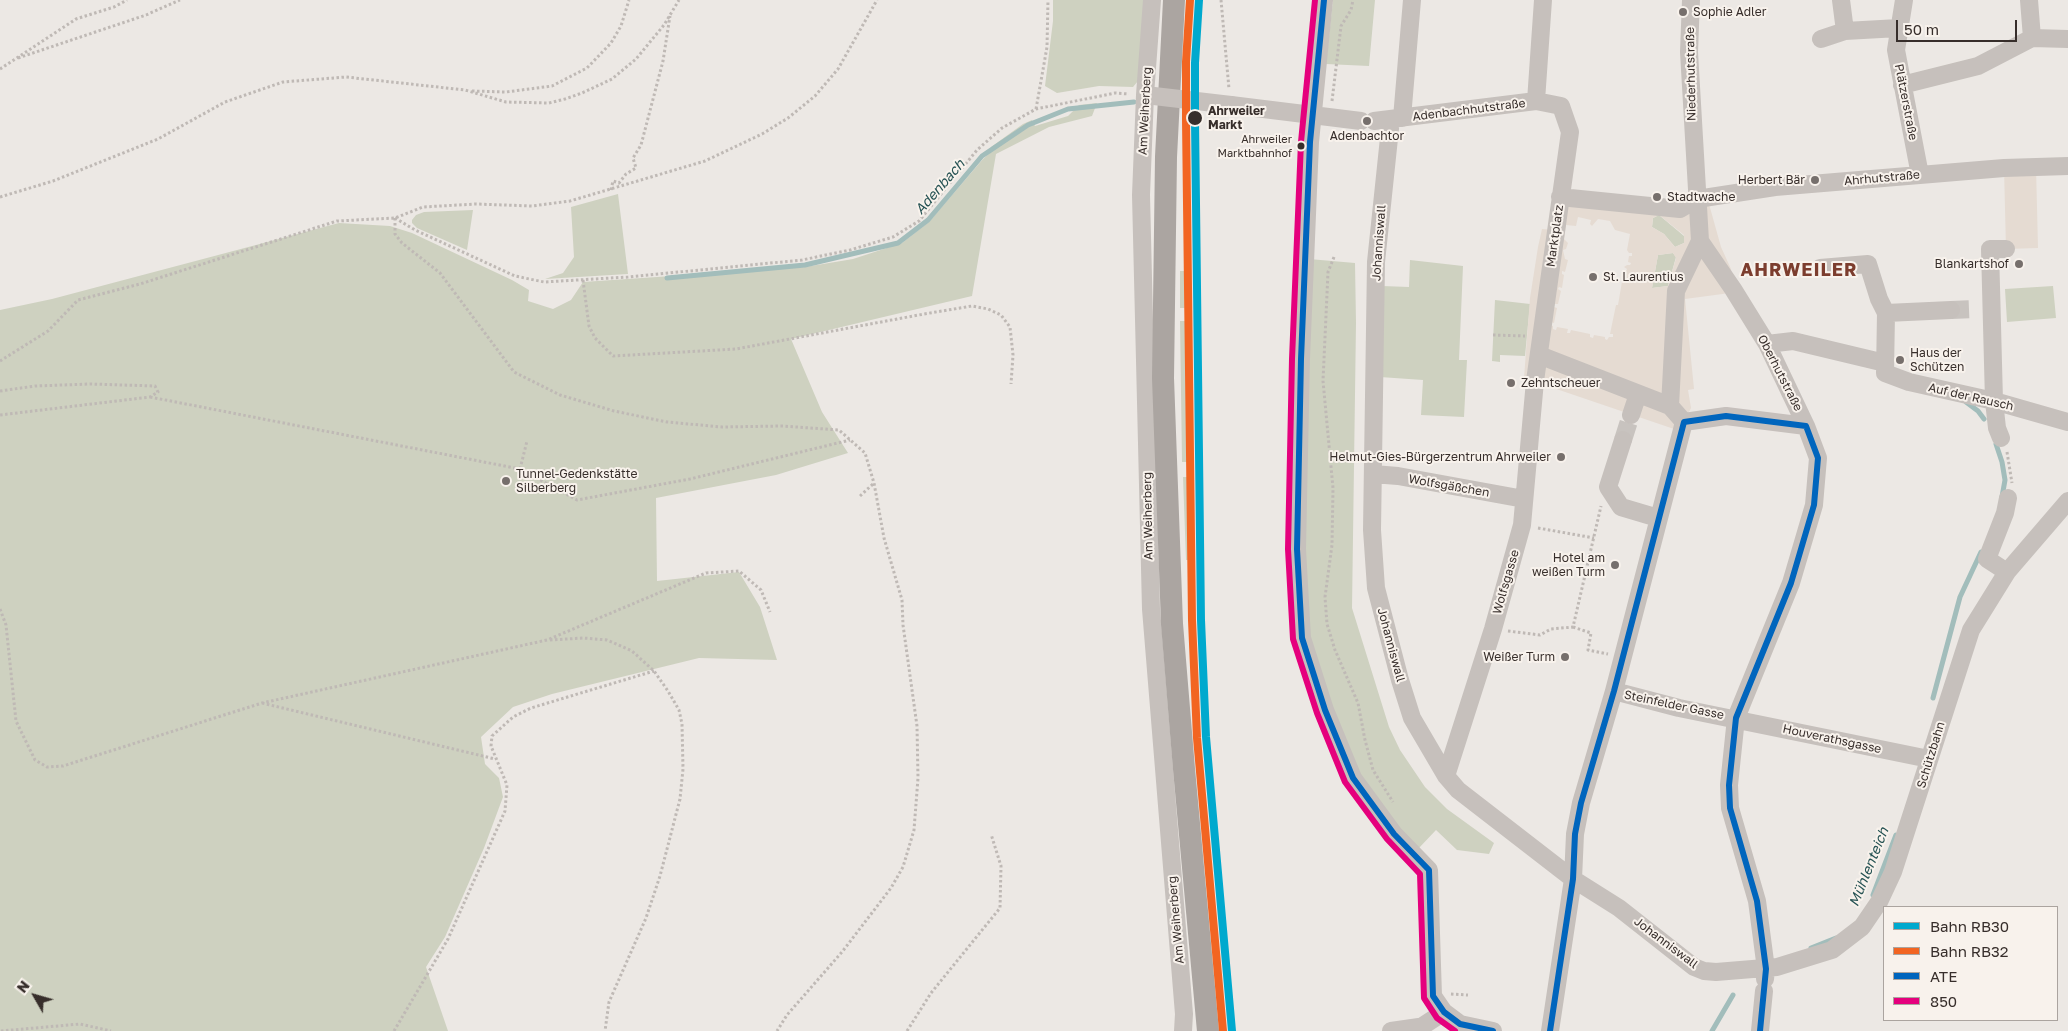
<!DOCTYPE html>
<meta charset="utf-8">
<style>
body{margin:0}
#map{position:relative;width:2068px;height:1031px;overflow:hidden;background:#ece8e4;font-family:"Golos Text",sans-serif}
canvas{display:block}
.legend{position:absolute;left:1883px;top:906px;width:175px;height:115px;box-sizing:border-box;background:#f8f2ec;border:1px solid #aba49f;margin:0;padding:6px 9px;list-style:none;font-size:15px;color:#372e2b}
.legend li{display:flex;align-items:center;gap:10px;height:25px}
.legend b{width:25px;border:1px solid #aba49f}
.north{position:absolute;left:10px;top:971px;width:50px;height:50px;-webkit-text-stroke:4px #f8f2ec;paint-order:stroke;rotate:308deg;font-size:14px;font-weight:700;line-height:20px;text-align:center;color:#372e2b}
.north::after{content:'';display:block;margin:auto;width:18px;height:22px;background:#372e2b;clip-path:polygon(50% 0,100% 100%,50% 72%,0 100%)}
.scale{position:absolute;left:1896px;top:20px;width:121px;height:22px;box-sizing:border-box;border:2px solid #372e2b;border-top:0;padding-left:6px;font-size:15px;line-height:18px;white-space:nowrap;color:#372e2b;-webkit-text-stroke:4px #f8f2ec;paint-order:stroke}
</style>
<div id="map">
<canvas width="2068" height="1031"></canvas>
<ul class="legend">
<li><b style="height:6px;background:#00a9ce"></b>Bahn RB30</li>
<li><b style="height:6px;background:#f26522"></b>Bahn RB32</li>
<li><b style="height:6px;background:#0065bd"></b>ATE</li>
<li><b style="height:6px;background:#e5007d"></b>850</li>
</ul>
<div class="north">N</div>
<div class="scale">50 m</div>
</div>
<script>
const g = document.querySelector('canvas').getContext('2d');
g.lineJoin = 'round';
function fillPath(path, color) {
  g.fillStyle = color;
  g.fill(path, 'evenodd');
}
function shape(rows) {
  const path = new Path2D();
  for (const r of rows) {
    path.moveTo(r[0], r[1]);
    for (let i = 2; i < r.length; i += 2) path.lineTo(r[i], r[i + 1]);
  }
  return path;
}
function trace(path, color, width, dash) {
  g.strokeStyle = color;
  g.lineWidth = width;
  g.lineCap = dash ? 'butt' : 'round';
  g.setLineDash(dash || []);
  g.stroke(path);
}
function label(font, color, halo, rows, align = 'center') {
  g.font = font + ' "Golos Text",sans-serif';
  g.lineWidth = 4;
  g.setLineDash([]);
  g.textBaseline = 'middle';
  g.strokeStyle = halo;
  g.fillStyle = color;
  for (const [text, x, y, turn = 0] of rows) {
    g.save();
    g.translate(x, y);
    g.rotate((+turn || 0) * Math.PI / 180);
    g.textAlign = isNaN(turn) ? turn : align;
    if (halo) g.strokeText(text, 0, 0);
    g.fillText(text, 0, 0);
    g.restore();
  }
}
const green = shape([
 [1053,0,1144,0,1138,81,1133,87,1099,86,1057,93,1045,86,1053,21],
 [1333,0,1375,0,1369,66,1326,64],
 [1097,103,1092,116,1049,127,996,154,972,296,791,339,822,412,848,453,776,475,656,498,657,581,739,572,760,607,777,660,699,658,552,694,513,707,481,737,485,764,499,778,503,797,484,848,445,937,426,967,448,1031,0,1031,0,310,52,299,339,223,390,226,412,233,512,280,529,290,528,301,553,309,571,300,583,282,805,267,853,259,902,243,929,222,983,159,993,150,991,147,1023,124,1032,120,1035,126,1068,116,1079,105],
 [618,194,628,274,545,279,563,273,574,257,571,207],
 [473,210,467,250,417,228,412,223,412,220,416,215,424,212],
 [1659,215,1684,236,1684,243,1675,247,1664,234,1652,227,1653,218],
 [1673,253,1676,257,1668,286,1652,288,1658,255],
 [1309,259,1355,263,1356,323,1352,608,1389,727,1400,750,1425,787,1447,809,1494,843,1489,854,1457,850,1436,830,1419,848,1400,829,1359,776,1330,707,1309,637,1305,546],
 [1410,260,1463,266,1459,360,1467,360,1464,417,1421,415,1423,380,1380,377,1382,286,1409,287],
 [1180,271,1187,271,1187,308,1180,308],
 [2053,286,2056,318,2007,322,2005,289],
 [1495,300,1530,304,1525,356,1500,355,1500,362,1492,361],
 [1180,321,1188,321,1188,362,1186,363,1186,378,1188,378,1189,462,1182,462],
 [1183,477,1190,477,1191,560,1186,560]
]);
const plaza = shape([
 [2036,167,2038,248,2006,249,2004,168],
 [1560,197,1709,204,1721,247,1731,269,1733,289,1730,293,1685,299,1694,389,1688,390,1691,408,1684,422,1674,429,1524,378,1530,298,1538,247,1542,229,1555,230],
 [1659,215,1684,235,1684,243,1675,247,1664,234,1652,227,1653,218],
 [1578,217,1591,220,1590,224,1592,226,1598,219,1610,221,1615,230,1630,234,1627,250,1629,253,1632,253,1632,256,1629,256,1628,262,1631,263,1630,265,1627,265,1624,267,1627,269,1626,271,1624,270,1618,305,1616,305,1610,334,1613,334,1613,337,1609,337,1607,340,1605,339,1605,337,1594,335,1593,338,1590,337,1590,334,1571,330,1570,333,1567,333,1568,329,1557,327,1556,330,1553,329,1553,326,1550,325,1551,322,1554,323,1557,308,1554,307,1555,304,1558,304,1561,291,1558,289,1559,287,1562,288,1564,275,1562,274,1562,271,1565,272,1568,260,1565,259,1563,250,1566,249,1568,243,1564,239,1566,225,1576,226],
 [1673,253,1676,258,1668,286,1652,288,1658,255]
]);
const stream = shape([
 [667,278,805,265,898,243,928,220,982,156,1028,125,1068,109,1134,102],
 [1966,402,1978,411,1984,419],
 [1996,444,2002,462,2005,480,2002,497],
 [1933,698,1960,597,1981,552],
 [1873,895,1896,835],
 [1811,948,1836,938],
 [1712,1031,1733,995]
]);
const minorTunnel = shape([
 [1951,310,1975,309],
 [1623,440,1631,415]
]);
const path = shape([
 [1221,0,1229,89],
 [18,58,146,15,180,0],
 [0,69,76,19,114,7,127,0],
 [472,91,506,92,552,86,587,68,611,43,621,26,629,0],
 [1332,101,1341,26,1351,10,1353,0],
 [1036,109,1047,47,1048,0],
 [611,190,613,181,619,183,626,174,636,168,633,158,641,145,663,61,670,16],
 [0,197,53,181,158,139,225,102,283,82,346,77,465,90,506,102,549,103,565,99,582,93,612,79,636,59,664,25,679,0],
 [395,218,395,234,402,243,440,273,514,372,560,395,614,411,667,422,722,427,782,426,839,430,865,453,874,483,884,538,902,600,903,625,917,726,918,778,914,830,903,867,891,888,842,952,787,1015,777,1031],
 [395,218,415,230,515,276,544,282,628,277,802,260,850,250,893,237,919,221,977,150,1002,128,1036,109,1115,93,1129,94],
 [1334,257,1328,272,1323,381,1333,488,1332,545,1325,597,1327,624,1335,650,1358,703,1365,740,1373,770,1393,802],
 [583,280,589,326,595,338,613,356,736,349,924,314,972,306,988,309,1001,315,1010,327,1013,355,1011,384],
 [1493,335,1525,336],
 [0,361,48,331,78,300,140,284,337,221,395,218,423,207,476,204,532,206,570,201,705,161,762,134,788,118,815,96,838,69,877,0],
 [0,391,35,386,90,384,155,386,158,392,150,397,0,415],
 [150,397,520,469,577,500,690,479,850,440],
 [2007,452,2012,483],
 [520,469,527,441],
 [860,496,874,483],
 [1538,528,1594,538],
 [0,609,6,625,16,721,35,760,47,767,63,766,262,703,547,640,706,573,739,571,761,590,770,612],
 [1573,627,1591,633,1588,650,1608,654],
 [1508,631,1540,635,1551,629,1573,627,1601,506],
 [550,640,583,638,607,640,632,651,654,671,668,691,679,710,682,724,683,769,680,799,660,876,646,918,609,1002,605,1031],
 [262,703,495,759],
 [1451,994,1468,995],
 [1,1031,80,1024,111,1031],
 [394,1031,448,939,505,811,507,785,491,746,492,736,513,717,531,708,654,671],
 [907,1031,931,993,1000,908,1001,866,991,834]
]);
const minor = shape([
 [1152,0,1145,95,1141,195,1151,609,1184,1014,1183,1031],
 [1324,0,1310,142,1301,359,1297,549,1302,638,1325,710,1353,778,1394,834,1429,870,1433,996,1444,1012,1460,1024,1493,1031],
 [1691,0,1689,52,1700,241,1733,289,1767,344,1806,426,1818,458,1814,505,1791,583,1736,718,1729,785,1730,808,1757,901,1766,969,1765,979],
 [1841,0,1845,31,1899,28],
 [1904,0,1896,50,1920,175],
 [2029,0,2032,38],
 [1821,39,1845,31],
 [1902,85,1978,66,2032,38,2068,39],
 [1536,101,1543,0],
 [1231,105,1361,121],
 [1402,118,1412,0],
 [1391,119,1376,262,1372,530,1376,588,1400,680,1412,718,1446,776,1458,790,1573,879,1619,908,1694,967,1704,971,1716,972,1777,967,1832,950,1862,927,1879,902,1893,872,1971,630,2007,572,2068,501],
 [1374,121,1536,101,1561,106,1570,132,1535,381,1522,525,1493,629,1446,776],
 [1560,197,1680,209,1697,199,1775,187,2004,168,2068,166],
 [1820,268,1868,264,1879,299,1886,313],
 [1951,310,1886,313,1885,373,1909,382,1994,401,2068,422],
 [1767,344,1793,341,1885,363],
 [1539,355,1670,406],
 [1631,415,1638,394],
 [1684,422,1670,406,1676,291,1700,241],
 [1684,422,1726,416,1806,426],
 [2001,438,1997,428,1994,401,1990,249,2006,249],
 [1623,440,1608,487,1621,507,1658,518],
 [1373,474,1398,476,1524,499],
 [2007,572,1987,559,2005,513,2008,498],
 [1614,691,1679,708,1929,759],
 [1391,1031,1419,1027],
 [1415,1031,1444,1012],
 [1550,1031,1573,879,1575,834,1581,803,1614,691,1684,422],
 [1760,1031,1764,991]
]);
const major = shape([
 [1174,0,1166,157,1163,378,1172,624,1184,769,1208,1031]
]);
const minorBridge = shape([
 [1154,96,1231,105]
]);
const bus1 = shape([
 [1324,0,1310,142,1301,359,1297,549,1302,638,1325,710,1353,778,1394,834,1429,870,1433,996,1444,1012,1460,1024,1493,1031],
 [1550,1031,1573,879,1575,834,1581,803,1614,691,1684,422,1726,416,1806,426,1818,458,1814,505,1791,583,1736,718,1729,785,1730,808,1757,901,1766,969,1760,1031]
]);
const bus2 = shape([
 [1315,0,1301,142,1292,359,1288,549,1293,639,1317,713,1345,782,1387,839,1420,874,1424,998,1437,1018,1455,1031]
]);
const rail1 = shape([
 [1199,0,1195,63,1195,120,1201,620,1206,737,1232,1031]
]);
const rail2 = shape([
 [1190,0,1186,62,1186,120,1192,620,1197,738,1223,1031]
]);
const markers = [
 [1683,12,5,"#766f6c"],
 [1195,118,8,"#372e2b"],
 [1367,121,5,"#766f6c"],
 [1301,146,4.5,"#372e2b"],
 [1815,180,5,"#766f6c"],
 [1657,197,5,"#766f6c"],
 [2019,264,5,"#766f6c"],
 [1593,277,5,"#766f6c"],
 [1900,360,5,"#766f6c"],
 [1511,383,5,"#766f6c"],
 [1561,457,5,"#766f6c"],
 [506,481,5,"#766f6c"],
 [1615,565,5,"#766f6c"],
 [1565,657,5,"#766f6c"]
];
const busNames = [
 ["Ahrweiler",1292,140],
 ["Marktbahnhof",1292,154]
];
const poiNames = [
 ["Sophie Adler",1693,12],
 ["Adenbachtor",1367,136,"center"],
 ["Herbert Bär",1805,180,"right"],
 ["Stadtwache",1667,197],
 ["Blankartshof",2009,264,"right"],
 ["St. Laurentius",1603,277],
 ["Haus der",1910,353],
 ["Schützen",1910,367],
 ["Zehntscheuer",1521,383],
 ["Helmut-Gies-Bürgerzentrum Ahrweiler",1551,457,"right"],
 ["Tunnel-Gedenkstätte",516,474],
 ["Silberberg",516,488],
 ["Hotel am",1605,558,"right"],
 ["weißen Turm",1605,572,"right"],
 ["Weißer Turm",1555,657,"right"]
];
const streetNames = [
 ["Niederhutstraße",1691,74,-91],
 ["Plätzerstraße",1906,102,79],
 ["Adenbachhutstraße",1469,110,-7],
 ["Am Weiherberg",1145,111,-87],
 ["Ahrhutstraße",1882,178,-5],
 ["Marktplatz",1555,236,-82],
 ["Johanniswall",1379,243,-86],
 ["Oberhutstraße",1780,373,63],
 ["Auf der Rausch",1971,397,13],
 ["Wolfsgäßchen",1449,486,10],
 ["Am Weiherberg",1148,516,-91],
 ["Wolfsgasse",1506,582,-74],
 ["Johanniswall",1391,645,75],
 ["Steinfelder Gasse",1674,705,12],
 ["Houverathsgasse",1832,739,12],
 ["Schützbahn",1931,755,-73],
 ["Am Weiherberg",1176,920,-95],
 ["Johanniswall",1666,943,37]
];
const stopNames = [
 ["Ahrweiler",1208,111],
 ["Markt",1208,125]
];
const waterNames = [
 ["Adenbach",940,187,-49],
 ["Mühlenteich",1869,867,-68]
];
const districtNames = [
 ["AHRWEILER",1799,270]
];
fillPath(green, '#ced1c0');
fillPath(plaza, '#e5dbd2');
trace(stream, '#a2bdbb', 5);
trace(minorTunnel, '#c8c3bf', 18, [18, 9]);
trace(path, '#bfb9b5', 3, [2.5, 2.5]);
trace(minor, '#c6c0bc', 18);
trace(major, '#aba5a1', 22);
trace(minorBridge, '#c6c0bc', 18);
trace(bus1, '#0065bd', 6);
trace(bus2, '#e5007d', 6);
trace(rail1, '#00a9ce', 8);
trace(rail2, '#f26522', 8);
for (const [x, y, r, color] of markers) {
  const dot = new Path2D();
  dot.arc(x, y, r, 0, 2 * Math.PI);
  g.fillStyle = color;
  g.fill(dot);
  trace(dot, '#f8f2ec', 2);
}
label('11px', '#372e2b', '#f8f2ec', busNames, 'right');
label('12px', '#372e2b', '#f8f2ec', poiNames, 'left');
label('12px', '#372e2b', '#f8f2ec', streetNames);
label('bold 12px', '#372e2b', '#f8f2ec', stopNames, 'left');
label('italic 14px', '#255253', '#f8f2ec', waterNames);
g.letterSpacing = '1px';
label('bold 18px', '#7c3d2e', '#f8f2ec', districtNames);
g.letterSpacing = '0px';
</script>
